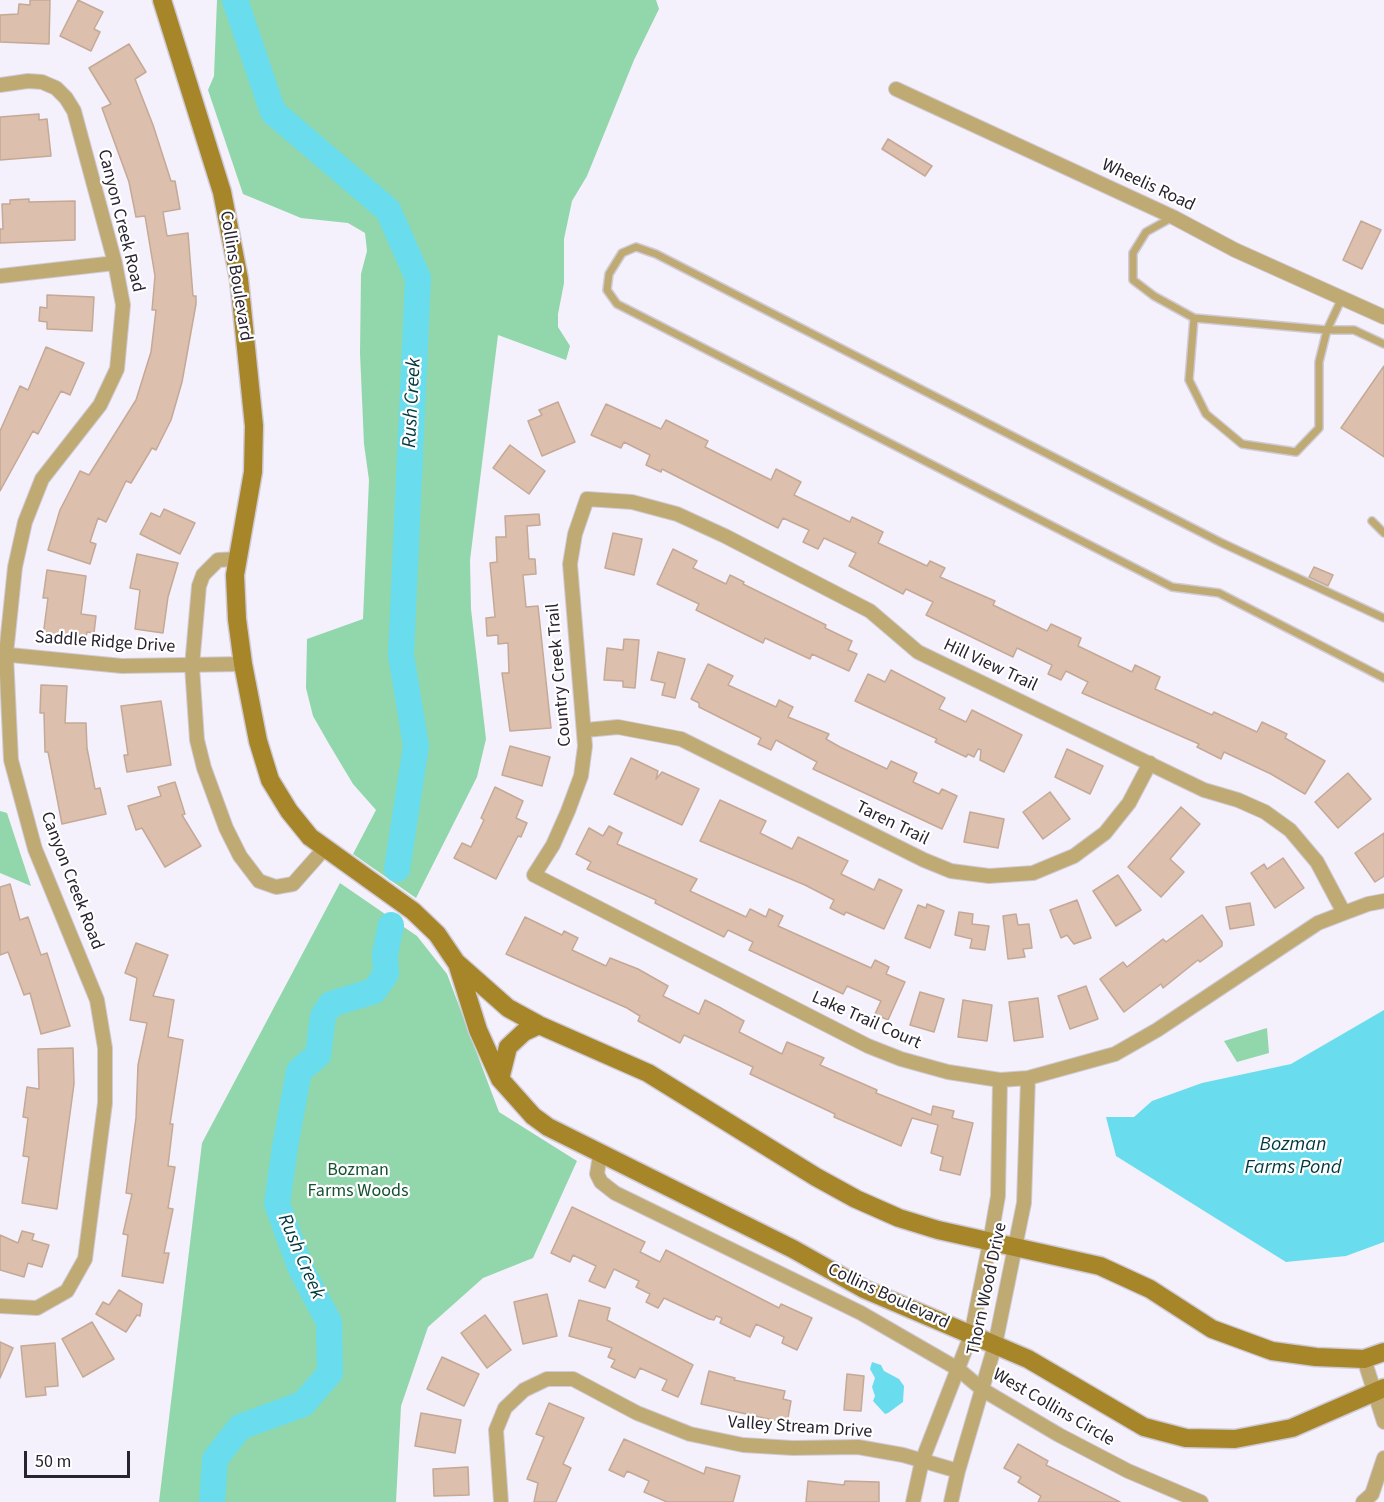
<!DOCTYPE html>
<style>
body{margin:0}
#map{position:relative;width:1384px;height:1502px;overflow:hidden;background:#f4f0fc;font-family:"Source Sans 3",sans-serif}
canvas{display:block}
.scale{position:absolute;left:24px;top:1451px;width:106px;height:27px;box-sizing:border-box;border:3px solid #28242f;border-top:0;padding-left:8px;font-size:18px;line-height:21px;white-space:nowrap;color:#28242f;-webkit-text-stroke:4px #fff;paint-order:stroke}
</style>
<div id="map">
<canvas width="1384" height="1502"></canvas>
<div class="scale">50 m</div>
</div>
<script>
const g = document.querySelector('canvas').getContext('2d');
g.lineJoin = 'round';
function fillPath(path, color) {
  g.fillStyle = color;
  g.fill(path, 'evenodd');
}
function shape(rows) {
  const path = new Path2D();
  for (const r of rows) {
    path.moveTo(r[0], r[1]);
    for (let i = 2; i < r.length; i += 2) path.lineTo(r[i], r[i + 1]);
  }
  return path;
}
function trace(path, color, width, dash) {
  g.strokeStyle = color;
  g.lineWidth = width;
  g.lineCap = dash ? 'butt' : 'round';
  g.setLineDash(dash || []);
  g.stroke(path);
}
function label(font, color, halo, rows, align = 'center') {
  g.font = font + ' "Source Sans 3",sans-serif';
  g.lineWidth = 4.5;
  g.setLineDash([]);
  g.textBaseline = 'middle';
  g.strokeStyle = halo;
  g.fillStyle = color;
  for (const [text, x, y, turn = 0] of rows) {
    g.save();
    g.translate(x, y);
    g.rotate((+turn || 0) * Math.PI / 180);
    g.textAlign = isNaN(turn) ? turn : align;
    if (halo) g.strokeText(text, 0, 0);
    g.fillText(text, 0, 0);
    g.restore();
  }
}
const green = shape([
 [217,0,656,0,659,9,634,60,587,176,572,201,564,239,564,283,558,314,558,327,570,346,566,360,498,335,470,560,471,609,486,739,477,777,416,898,353,854,376,810,353,784,329,744,313,716,306,688,307,639,363,619,369,480,364,444,360,353,361,274,367,251,365,233,348,223,301,218,243,194,208,90,214,76],
 [0,811,7,813,31,886,0,873],
 [340,883,417,936,447,974,499,1112,577,1161,533,1258,483,1278,428,1327,401,1406,396,1502,159,1502,202,1143],
 [1267,1028,1269,1053,1237,1062,1224,1041]
]);
const water = shape([
 [1384,1010,1384,1242,1346,1256,1286,1262,1116,1156,1106,1117,1134,1117,1152,1101,1202,1083,1291,1064],
 [872,1362,881,1365,884,1371,899,1379,904,1386,903,1402,888,1413,885,1414,873,1401,875,1396,872,1387,875,1378,870,1369]
]);
const river = shape([
 [235,0,273,112,388,210,418,278,401,655,416,746,397,869],
 [212,1502,215,1459,240,1427,303,1404,330,1373,329,1322,301,1269,277,1204,285,1147,299,1071,318,1055,323,1016,331,1004,374,991,386,974,385,954,391,925]
]);
const building = shape([
 [30,0,50,0,49,44,0,42,0,15,18,14,19,4,30,5,30,0],
 [78,0,103,12,94,29,100,32,91,51,60,36,78,0],
 [129,44,146,72,135,79,153,125,171,181,175,181,180,209,163,212,167,236,188,233,193,296,196,296,196,304,182,382,171,420,156,450,152,448,131,483,126,481,106,522,98,518,90,542,96,544,90,564,48,550,60,510,80,471,89,475,136,400,151,352,156,310,152,310,155,276,145,216,136,217,129,182,102,108,111,104,89,68,129,44],
 [39,114,39,120,47,119,51,156,0,160,0,117,39,114],
 [888,139,932,166,925,176,882,149,888,139],
 [29,199,29,202,75,201,75,240,0,243,0,229,3,229,2,204,10,204,10,200,29,199],
 [1361,221,1381,230,1362,269,1343,260,1361,221],
 [47,295,94,297,92,331,47,329,47,322,39,321,40,307,47,308,47,295],
 [46,347,84,363,70,395,61,391,38,434,33,431,0,491,0,431,20,386,28,390,46,347],
 [1384,366,1384,457,1341,428,1384,366],
 [558,402,575,442,542,456,528,421,542,415,539,410,558,402],
 [606,404,661,429,666,420,708,441,705,447,771,480,776,469,801,482,794,495,850,522,852,517,883,532,878,543,927,566,930,561,945,568,940,577,995,601,993,605,1047,631,1051,624,1081,638,1078,646,1132,672,1135,665,1160,677,1155,689,1212,715,1214,712,1257,732,1262,722,1287,734,1285,738,1325,761,1305,794,1271,774,1224,752,1221,759,1197,747,1199,744,1082,693,1088,682,1066,671,1061,680,1048,674,1052,665,1017,648,1013,657,926,615,933,602,906,589,903,594,849,566,856,553,824,538,818,549,803,542,809,530,783,518,778,528,662,469,661,472,646,465,650,455,624,442,621,448,591,435,606,404],
 [510,445,545,471,529,494,493,468,510,445],
 [164,509,195,523,180,554,140,534,151,513,160,517,164,509],
 [539,514,540,525,527,526,529,559,535,559,536,574,523,575,526,607,538,606,551,728,510,731,502,673,509,673,508,643,498,644,498,635,487,636,486,618,495,617,490,563,497,562,496,537,506,537,505,516,539,514],
 [613,533,642,539,634,575,605,568,613,533],
 [673,549,697,561,693,568,726,584,730,575,744,582,743,584,826,625,825,628,852,641,848,650,857,654,849,671,812,654,810,659,765,638,763,643,696,610,699,604,657,584,673,549],
 [137,554,178,563,168,597,163,633,135,629,140,590,130,588,137,554],
 [1314,567,1333,575,1328,586,1309,577,1314,567],
 [47,570,86,576,81,614,96,616,94,633,87,632,85,641,43,636,48,598,43,598,47,570],
 [624,639,639,640,635,688,623,687,623,681,604,680,607,648,623,650,624,639],
 [658,652,685,659,675,698,662,695,665,683,651,680,658,652],
 [708,664,733,676,728,685,776,707,779,700,793,707,788,717,829,734,826,739,840,747,887,769,891,761,917,773,913,782,939,794,942,789,957,796,942,829,813,769,817,762,776,740,771,750,758,744,761,738,699,707,699,703,691,699,708,664],
 [891,670,945,698,939,709,966,722,972,710,1022,735,1004,772,980,760,981,750,978,749,974,757,968,754,966,757,935,742,937,739,855,701,868,674,885,682,891,670],
 [41,685,67,686,65,723,86,723,87,748,95,789,100,788,106,814,62,824,48,752,45,752,44,713,40,713,41,685],
 [161,701,171,765,127,772,124,755,128,755,121,706,161,701],
 [510,746,550,757,542,786,502,775,510,746],
 [1067,749,1103,766,1090,794,1055,777,1067,749],
 [631,758,658,771,656,779,662,772,699,789,682,825,614,794,631,758],
 [1348,773,1371,799,1338,828,1315,802,1348,773],
 [175,782,185,814,182,815,201,846,165,867,142,828,136,830,128,806,161,796,158,787,175,782],
 [495,787,523,801,516,818,527,823,521,837,518,836,496,879,454,858,462,843,471,847,484,820,481,818,495,787],
 [1050,792,1070,819,1043,839,1023,812,1050,792],
 [720,800,766,821,760,833,792,849,798,837,848,861,841,874,874,890,879,879,902,890,884,929,846,912,844,915,830,908,834,900,805,885,700,841,720,800],
 [1181,807,1200,824,1170,859,1184,872,1161,897,1128,867,1181,807],
 [970,812,1004,819,998,848,964,842,970,812],
 [609,826,622,833,617,844,697,879,690,891,746,917,750,909,766,917,769,909,783,916,778,926,871,968,875,960,889,967,886,974,905,982,888,1020,875,1014,881,1001,847,986,843,994,749,950,753,942,728,930,724,937,655,903,656,900,587,869,591,862,576,854,589,828,603,836,609,826],
 [1384,833,1384,876,1375,882,1355,853,1384,833],
 [1283,858,1304,888,1275,908,1251,873,1264,864,1267,869,1283,858],
 [1118,875,1141,910,1116,926,1093,891,1118,875],
 [10,884,20,920,28,917,41,955,47,953,70,1026,41,1034,30,993,24,995,8,952,0,955,0,887,10,884],
 [1077,900,1091,938,1074,944,1067,935,1061,938,1050,910,1077,900],
 [1250,903,1254,925,1230,929,1226,907,1250,903],
 [927,904,944,911,930,948,905,938,918,905,926,908,927,904],
 [959,912,973,914,972,924,989,926,985,950,970,948,972,939,955,935,959,912],
 [1016,914,1018,925,1029,924,1032,948,1023,949,1025,957,1008,959,1003,916,1016,914],
 [1202,915,1222,942,1222,946,1200,962,1198,960,1163,988,1161,984,1124,1012,1100,979,1123,962,1127,967,1163,939,1166,942,1202,915],
 [525,917,562,935,564,931,578,938,572,950,606,966,610,958,638,969,668,986,663,996,699,1014,705,1000,719,1007,744,1021,739,1032,782,1054,787,1042,824,1058,820,1065,877,1090,876,1093,931,1115,933,1106,954,1111,952,1118,973,1123,960,1175,940,1170,943,1157,931,1153,938,1125,912,1118,901,1146,834,1117,835,1114,750,1074,753,1067,684,1035,680,1043,638,1021,640,1016,627,1008,506,954,525,917],
 [136,943,168,955,153,996,174,1000,168,1037,183,1040,170,1124,173,1124,168,1166,175,1167,168,1208,173,1209,164,1253,169,1253,163,1283,122,1276,128,1235,123,1234,132,1194,126,1193,136,1118,138,1065,147,1023,130,1020,137,978,125,973,136,943],
 [1086,986,1098,1019,1070,1029,1058,996,1086,986],
 [920,992,944,999,934,1032,910,1025,920,992],
 [1038,998,1043,1037,1014,1041,1009,1002,1038,998],
 [963,1000,992,1005,987,1041,958,1037,963,1000],
 [73,1048,74,1084,57,1209,22,1203,29,1157,23,1156,28,1118,23,1117,27,1087,39,1089,38,1049,73,1048],
 [572,1207,645,1242,640,1252,660,1262,666,1250,779,1308,781,1304,812,1318,797,1350,782,1343,784,1337,756,1324,750,1337,720,1323,722,1318,716,1316,714,1320,709,1319,664,1298,658,1308,646,1302,650,1294,636,1287,639,1281,614,1269,605,1288,589,1281,596,1266,573,1255,570,1262,551,1253,572,1207],
 [22,1231,34,1234,32,1240,49,1245,42,1267,28,1263,24,1277,0,1270,0,1235,18,1243,22,1231],
 [119,1290,142,1304,140,1316,137,1315,126,1332,96,1314,103,1302,109,1305,119,1290],
 [547,1294,557,1336,523,1344,514,1302,547,1294],
 [579,1300,610,1308,607,1320,693,1365,678,1397,662,1390,667,1380,640,1368,635,1378,611,1367,615,1360,608,1357,612,1348,569,1336,579,1300],
 [485,1315,511,1350,487,1368,461,1333,485,1315],
 [92,1322,114,1359,83,1377,62,1339,92,1322],
 [0,1342,13,1348,0,1378,0,1342],
 [55,1343,58,1386,45,1387,46,1395,26,1397,21,1346,55,1343],
 [442,1357,479,1374,464,1406,427,1389,442,1357],
 [709,1371,735,1378,734,1380,785,1391,783,1399,791,1401,787,1423,701,1404,709,1371],
 [847,1374,864,1376,861,1411,844,1410,847,1374],
 [549,1403,584,1418,563,1464,571,1468,556,1502,534,1502,538,1483,527,1479,544,1437,536,1434,549,1403],
 [421,1413,461,1420,455,1453,415,1446,421,1413],
 [624,1439,704,1474,706,1467,740,1476,733,1502,667,1502,644,1492,649,1481,627,1471,624,1477,609,1470,624,1439],
 [1018,1444,1048,1461,1046,1465,1120,1502,1038,1502,1041,1496,1018,1482,1021,1477,1004,1468,1018,1444],
 [468,1467,469,1495,434,1496,433,1469,468,1467],
 [808,1481,844,1485,845,1481,879,1482,879,1502,806,1502,808,1481]
]);
const lane = shape([
 [1173,217,1146,232,1133,253,1133,280,1154,296,1194,318,1327,330,1342,298],
 [1194,318,1189,380,1206,414,1242,444,1296,452,1319,428,1319,362,1327,330,1354,330,1384,344],
 [1372,521,1384,533],
 [1384,618,1222,543,656,254,636,247,622,253,609,274,607,290,617,304,1172,587,1219,593,1384,678]
]);
const street = shape([
 [0,85,28,81,42,82,56,88,66,98,74,111,115,263,123,305,117,369,100,405,42,479,25,522,15,567,6,654,11,760,35,849,97,1000,105,1048,105,1103,85,1259,67,1291,37,1308,0,1306],
 [896,89,1173,217,1235,250,1384,317],
 [0,276,115,263],
 [237,559,218,560,203,575,199,586,192,666,197,740,204,768,226,828,240,856,259,881,276,887,293,884,324,849],
 [0,654,122,666,243,664],
 [586,730,618,727,681,739,924,860,951,871,989,876,1033,873,1074,856,1105,833,1129,803,1150,763],
 [1344,913,1317,862,1290,830,1265,812,1238,800,1204,790,918,652,870,611,725,536,677,514,632,502,587,499,575,534,570,564,585,746,581,776,568,811,553,845,534,875,868,1046,901,1059,948,1072,1000,1080,1028,1078,1115,1054,1157,1030,1318,923,1344,913,1368,904,1384,901],
 [600,1155,597,1174,601,1182,615,1193,861,1313,958,1369,983,1390,1059,1435,1128,1471,1201,1502],
 [1364,1359,1384,1422],
 [501,1502,496,1430,505,1408,524,1390,547,1379,573,1379,637,1413,690,1434,743,1445,793,1448,858,1447,903,1455,958,1471],
 [913,1502,922,1461,971,1335,990,1242,998,1196,1000,1080],
 [951,1502,958,1471,995,1345,1024,1203,1028,1078],
 [1363,1502,1372,1494,1384,1458]
]);
const secondary = shape([
 [162,0,222,192,239,279,254,426,253,472,235,575,237,619,243,664,258,741,270,780,289,811,310,837,413,911,437,934,456,962,508,1008,539,1025,648,1073,816,1177,856,1199,899,1218,938,1230,1100,1266,1150,1289,1212,1329,1272,1351,1316,1357,1364,1359,1384,1352],
 [457,963,478,1030,500,1079,533,1116,548,1127,793,1249,864,1289,1028,1359,1144,1427,1186,1438,1235,1439,1292,1428,1384,1388],
 [500,1079,508,1047,524,1032,539,1025]
]);
const streetNames = [
 ["Wheelis Road",1148,186,25],
 ["Canyon Creek Road",120,221,76],
 ["Collins Boulevard",235,276,81],
 ["Saddle Ridge Drive",105,643,4],
 ["Hill View Trail",990,666,25],
 ["Country Creek Trail",560,675,-95],
 ["Taren Trail",892,824,26],
 ["Canyon Creek Road",71,881,69],
 ["Lake Trail Court",866,1021,24],
 ["Thorn Wood Drive",988,1289,-78],
 ["Collins Boulevard",888,1297,25],
 ["West Collins Circle",1053,1408,30],
 ["Valley Stream Drive",800,1428,4]
];
const parkNames = [
 ["Bozman",358,1171],
 ["Farms Woods",358,1192]
];
const waterNames = [
 ["Rush Creek",413,403,-87],
 ["Bozman",1293,1146],
 ["Farms Pond",1293,1169],
 ["Rush Creek",300,1257,67]
];
fillPath(green, '#91d7ab');
fillPath(water, '#69dded');
trace(river, '#69dded', 26);
fillPath(building, '#dcbfac');
trace(building, '#c4a996', 1.5);
trace(lane, '#cfcbd7', 10);
trace(street, '#cfcbd7', 16);
trace(secondary, '#cfcbd7', 21);
trace(lane, '#c0aa74', 7);
trace(street, '#c0aa74', 14);
trace(secondary, '#a78529', 18);
label('18px', '#28242f', '#fff', streetNames);
label('18px', '#145232', '#fff', parkNames);
label('italic 20px', '#00383f', '#fff', waterNames);
</script>
